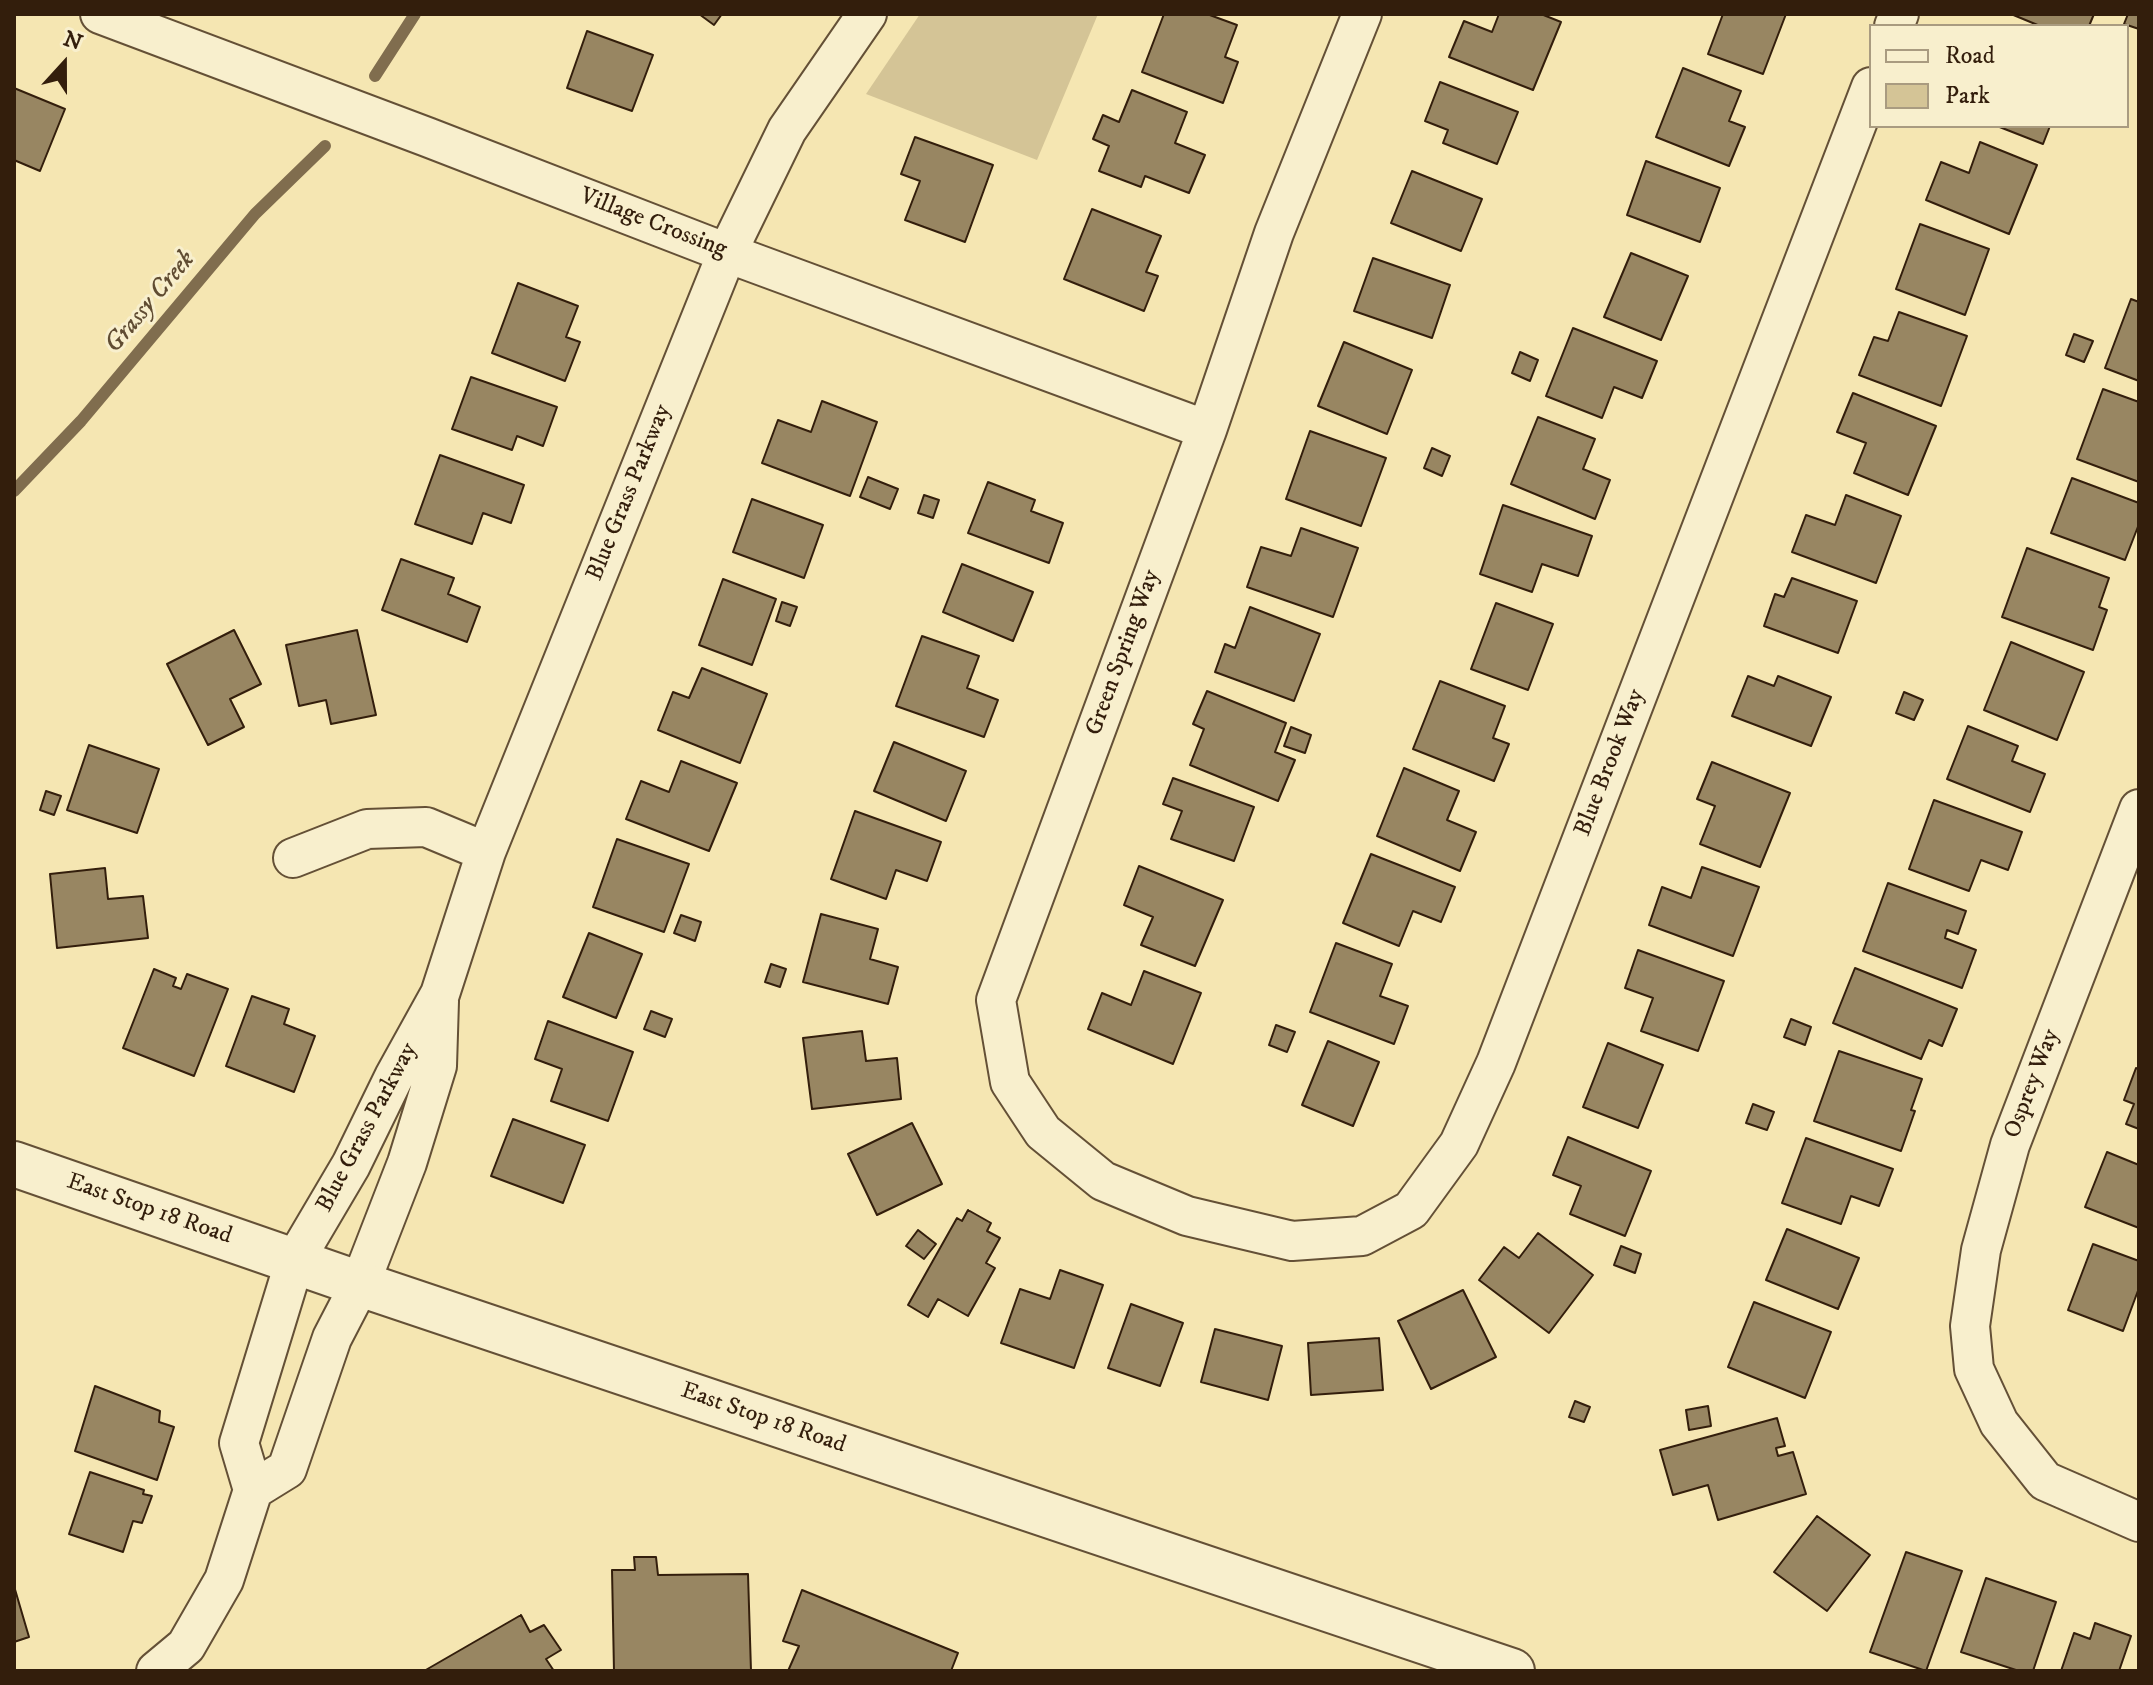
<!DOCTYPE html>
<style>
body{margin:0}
#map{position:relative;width:2153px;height:1685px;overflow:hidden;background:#f5e6b2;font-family:"IM FELL DW Pica",serif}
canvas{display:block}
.frame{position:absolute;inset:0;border:16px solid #331e0c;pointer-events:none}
.legend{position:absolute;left:1869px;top:24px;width:260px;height:104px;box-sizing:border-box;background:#f8efcd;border:2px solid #a99b80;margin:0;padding:10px 14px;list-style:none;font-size:24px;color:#331e0c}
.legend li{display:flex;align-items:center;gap:16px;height:40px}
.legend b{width:40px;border:2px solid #a99b80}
.north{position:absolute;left:24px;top:24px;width:80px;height:80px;-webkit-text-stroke:6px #f8efcd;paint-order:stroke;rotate:21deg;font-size:22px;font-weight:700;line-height:32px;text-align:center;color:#331e0c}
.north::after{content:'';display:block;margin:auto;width:28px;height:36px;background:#331e0c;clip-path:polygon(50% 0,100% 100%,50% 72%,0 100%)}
</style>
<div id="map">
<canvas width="2153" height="1685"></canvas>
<div class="frame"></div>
<ul class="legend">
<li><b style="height:10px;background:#f8efcd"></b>Road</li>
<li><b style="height:22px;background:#d4c496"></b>Park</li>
</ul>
<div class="north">N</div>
</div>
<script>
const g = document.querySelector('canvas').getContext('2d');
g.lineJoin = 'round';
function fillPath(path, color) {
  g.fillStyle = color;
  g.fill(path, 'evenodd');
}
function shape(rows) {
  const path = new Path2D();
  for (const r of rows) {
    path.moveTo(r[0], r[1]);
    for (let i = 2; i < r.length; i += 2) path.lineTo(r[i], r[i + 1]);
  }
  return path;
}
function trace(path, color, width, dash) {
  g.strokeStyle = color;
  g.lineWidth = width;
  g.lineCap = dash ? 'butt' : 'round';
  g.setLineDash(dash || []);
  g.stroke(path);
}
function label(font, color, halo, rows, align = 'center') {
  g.font = font + ' "IM FELL DW Pica",serif';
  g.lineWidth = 6;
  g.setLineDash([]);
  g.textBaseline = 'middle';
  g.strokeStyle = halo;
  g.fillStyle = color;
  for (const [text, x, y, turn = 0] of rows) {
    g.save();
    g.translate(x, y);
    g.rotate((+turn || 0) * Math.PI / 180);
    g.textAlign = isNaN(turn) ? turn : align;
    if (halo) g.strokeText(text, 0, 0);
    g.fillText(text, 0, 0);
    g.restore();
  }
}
const green = shape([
 [920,14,1098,14,1037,160,866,94]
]);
const stream = shape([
 [375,76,415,14],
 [14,491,81,421,255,214,325,146]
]);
const building = shape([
 [699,14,722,14,714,25,699,14],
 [1164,14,1207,14,1237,25,1225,57,1238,62,1223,103,1142,72,1164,14],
 [1499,14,1541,14,1561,22,1533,90,1449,57,1464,21,1492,32,1499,14],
 [1723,14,1786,14,1763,74,1708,54,1723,14],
 [2011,14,2094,14,2089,26,2040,26,2011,14],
 [2128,14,2139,14,2139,29,2124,24,2128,14],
 [587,31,653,55,632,111,567,88,587,31],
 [1683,68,1741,91,1729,121,1745,127,1729,166,1656,137,1683,68],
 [1440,82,1518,112,1497,164,1443,143,1448,130,1425,121,1440,82],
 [14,88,65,109,40,171,14,160,14,88],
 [1132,90,1187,112,1175,143,1205,155,1189,193,1145,176,1141,187,1099,171,1109,146,1093,139,1103,115,1119,122,1132,90],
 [1997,126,2050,126,2043,144,1997,126],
 [915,137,993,165,965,242,905,220,920,181,901,174,915,137],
 [1980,142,2037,165,2009,234,1926,200,1941,162,1969,173,1980,142],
 [1646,161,1720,188,1700,242,1627,215,1646,161],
 [1412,171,1482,199,1461,251,1391,223,1412,171],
 [1092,209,1161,236,1146,272,1158,276,1144,311,1064,279,1092,209],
 [1920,224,1989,249,1965,315,1896,289,1920,224],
 [1631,253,1688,276,1661,340,1604,317,1631,253],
 [1373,258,1450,285,1432,338,1354,311,1373,258],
 [518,283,578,306,566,337,580,342,565,381,492,353,518,283],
 [2131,299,2139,302,2139,381,2105,368,2131,299],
 [1899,312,1967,336,1941,406,1859,375,1874,337,1888,341,1899,312],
 [1573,328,1657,361,1642,398,1614,387,1602,418,1546,396,1573,328],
 [2074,334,2093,341,2084,362,2066,355,2074,334],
 [1344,342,1412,370,1387,434,1318,406,1344,342],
 [1520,352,1538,360,1530,381,1512,373,1520,352],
 [471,377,557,407,543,446,517,436,512,450,452,429,471,377],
 [2103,389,2139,402,2139,482,2077,459,2103,389],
 [1853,393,1936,426,1908,495,1854,473,1866,443,1837,432,1853,393],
 [822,401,877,422,850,496,762,463,778,420,811,432,822,401],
 [1538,417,1595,439,1583,469,1610,480,1595,519,1511,484,1538,417],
 [1310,431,1386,458,1361,526,1286,499,1310,431],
 [1432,448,1450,456,1442,476,1424,468,1432,448],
 [440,455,524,485,511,523,483,513,472,544,415,524,440,455],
 [868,477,898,489,890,509,860,497,868,477],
 [2072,478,2139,503,2139,524,2125,560,2051,533,2072,478],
 [988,482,1035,500,1031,511,1063,523,1049,563,968,533,988,482],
 [924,495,939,500,933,518,918,513,924,495],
 [1846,495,1901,516,1876,583,1792,552,1806,515,1835,525,1846,495],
 [752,499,823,525,804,578,733,552,752,499],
 [1503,505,1592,536,1578,576,1542,564,1532,592,1480,574,1503,505],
 [1301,528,1358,548,1333,617,1247,587,1261,547,1291,556,1301,528],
 [2027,548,2109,578,2099,607,2107,610,2093,650,2002,617,2027,548],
 [401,559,454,578,448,594,480,607,467,642,382,610,401,559],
 [962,564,1033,592,1013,641,943,612,962,564],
 [1792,578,1857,601,1838,653,1764,626,1775,594,1784,597,1792,578],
 [723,579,776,599,752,665,699,645,723,579],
 [782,602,797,607,790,626,776,621,782,602],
 [1496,603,1553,624,1528,690,1471,669,1496,603],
 [1250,607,1320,634,1294,701,1215,672,1225,644,1235,648,1250,607],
 [234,630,261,684,230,699,244,727,208,745,167,664,234,630],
 [357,630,376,715,331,724,326,700,299,706,286,645,357,630],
 [922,636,979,656,967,688,998,700,984,737,896,706,922,636],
 [2011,642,2084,672,2057,740,1984,710,2011,642],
 [702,668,767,694,740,763,658,730,673,692,689,698,702,668],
 [1748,676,1774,686,1778,676,1831,697,1811,746,1732,716,1748,676],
 [1440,681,1505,706,1493,738,1509,744,1494,781,1413,749,1440,681],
 [1207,691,1286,723,1275,752,1295,760,1278,801,1190,765,1204,729,1193,724,1207,691],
 [1904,692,1923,700,1914,720,1896,713,1904,692],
 [1968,726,2018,746,2012,761,2045,774,2030,812,1947,779,1968,726],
 [1291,727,1311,735,1305,753,1284,746,1291,727],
 [894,742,966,771,946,821,874,791,894,742],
 [89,745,159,769,137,833,67,810,89,745],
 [681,761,737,783,709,851,626,819,641,781,669,792,681,761],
 [1712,762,1790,793,1760,867,1700,844,1715,806,1697,799,1712,762],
 [1404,768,1459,791,1447,820,1476,832,1460,871,1377,836,1404,768],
 [1173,778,1254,807,1234,861,1171,839,1182,811,1163,804,1173,778],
 [46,791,61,796,54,815,40,810,46,791],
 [1934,800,2022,832,2008,870,1981,860,1969,891,1909,869,1934,800],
 [855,811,941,842,927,881,896,870,886,899,831,879,855,811],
 [617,839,689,864,664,932,593,907,617,839],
 [1371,854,1455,887,1441,922,1413,911,1399,946,1343,923,1371,854],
 [1139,866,1223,900,1195,966,1141,945,1153,917,1124,905,1139,866],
 [1702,867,1759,887,1733,956,1649,925,1662,887,1691,898,1702,867],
 [105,868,108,899,143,896,148,938,57,948,50,874,105,868],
 [1888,883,1966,911,1958,934,1947,930,1945,938,1976,950,1962,988,1863,951,1888,883],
 [821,914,878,929,870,959,898,967,888,1004,803,982,821,914],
 [681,915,701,922,695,941,674,933,681,915],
 [589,933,642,954,616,1018,563,997,589,933],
 [1336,943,1392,964,1380,996,1408,1006,1394,1044,1310,1012,1336,943],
 [1638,950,1724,981,1698,1051,1641,1031,1653,998,1625,988,1638,950],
 [771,964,786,969,780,987,765,982,771,964],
 [1855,968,1957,1009,1942,1046,1929,1040,1921,1059,1833,1023,1855,968],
 [154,969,176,978,173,986,181,989,187,974,228,989,194,1076,123,1048,154,969],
 [1144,971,1201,993,1173,1064,1088,1029,1102,993,1131,1005,1144,971],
 [252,996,289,1009,284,1024,315,1036,294,1092,226,1066,252,996],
 [651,1011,672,1019,665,1037,644,1029,651,1011],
 [1791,1019,1811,1027,1805,1045,1784,1037,1791,1019],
 [548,1021,633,1052,608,1121,551,1101,562,1069,535,1059,548,1021],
 [1276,1025,1295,1032,1287,1052,1269,1045,1276,1025],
 [862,1031,866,1061,897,1058,901,1099,812,1109,803,1038,862,1031],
 [1328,1041,1379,1062,1353,1126,1302,1105,1328,1041],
 [1608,1043,1663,1065,1638,1128,1583,1107,1608,1043],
 [1839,1051,1922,1079,1911,1110,1915,1111,1901,1151,1814,1121,1839,1051],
 [2136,1068,2139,1069,2139,1129,2126,1124,2134,1104,2124,1100,2136,1068],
 [1753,1104,1774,1112,1767,1130,1746,1123,1753,1104],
 [513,1119,585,1145,563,1203,491,1176,513,1119],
 [912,1123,942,1184,877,1215,848,1154,912,1123],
 [1568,1137,1651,1171,1625,1236,1570,1214,1581,1186,1553,1175,1568,1137],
 [1806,1138,1893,1169,1879,1206,1851,1196,1841,1224,1782,1203,1806,1138],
 [2107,1152,2139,1165,2139,1228,2085,1207,2107,1152],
 [968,1210,991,1223,987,1231,1000,1238,986,1263,995,1268,968,1316,938,1299,928,1317,908,1305,957,1218,962,1221,968,1210],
 [1787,1229,1859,1258,1838,1309,1766,1280,1787,1229],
 [918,1230,936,1244,924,1259,906,1246,918,1230],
 [1538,1233,1593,1275,1549,1333,1479,1280,1504,1247,1519,1258,1538,1233],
 [2093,1244,2139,1261,2139,1288,2123,1331,2068,1310,2093,1244],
 [1621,1246,1641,1254,1635,1273,1614,1265,1621,1246],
 [1060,1270,1103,1285,1074,1368,1001,1343,1020,1289,1050,1299,1060,1270],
 [1463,1290,1496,1357,1431,1389,1398,1321,1463,1290],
 [1754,1302,1831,1332,1805,1398,1728,1367,1754,1302],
 [1131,1304,1183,1323,1160,1386,1108,1368,1131,1304],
 [1215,1329,1282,1346,1268,1400,1201,1382,1215,1329],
 [1379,1338,1383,1390,1311,1395,1308,1343,1379,1338],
 [95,1386,160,1411,159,1422,174,1427,157,1480,75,1451,95,1386],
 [1575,1401,1590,1407,1584,1422,1569,1417,1575,1401],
 [1708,1406,1711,1426,1689,1430,1686,1410,1708,1406],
 [1777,1418,1785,1446,1776,1448,1778,1456,1793,1452,1806,1494,1718,1520,1708,1485,1673,1495,1660,1450,1777,1418],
 [90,1472,144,1490,143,1494,152,1496,142,1523,133,1521,123,1552,69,1534,90,1472],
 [1817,1516,1870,1555,1827,1611,1774,1572,1817,1516],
 [1906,1552,1962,1571,1926,1671,1870,1652,1906,1552],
 [634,1557,656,1557,658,1575,748,1574,751,1671,614,1671,612,1570,635,1570,634,1557],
 [1986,1578,2056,1602,2033,1671,2019,1671,1961,1652,1986,1578],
 [14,1586,29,1637,14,1642,14,1586],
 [802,1590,958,1653,951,1671,788,1671,799,1646,783,1641,802,1590],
 [521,1615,530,1632,544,1625,561,1650,546,1659,554,1671,424,1671,521,1615],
 [2095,1623,2131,1636,2119,1671,2061,1671,2074,1633,2090,1639,2095,1623]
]);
const minor = shape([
 [100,14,427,137,727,253,1207,430],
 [1362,14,1274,233,1207,430,996,1000,1010,1082,1043,1132,1103,1181,1187,1216,1292,1241,1362,1236,1411,1210,1459,1144,1496,1063,1871,87],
 [1894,26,1899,14],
 [2139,809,2010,1145,1981,1250,1970,1326,1974,1369,1999,1423,2045,1481,2139,1522],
 [293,858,367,829,426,827,486,852],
 [253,1490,287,1469,332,1338,360,1284,407,1163,437,1066,439,1001],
 [156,1671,186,1646,224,1580,253,1490,239,1443,295,1260,351,1165,394,1077,440,994,486,852,727,253,787,130,867,14]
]);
const tertiary = shape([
 [14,1164,360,1284,1512,1671]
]);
const streetNames = [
 ["Village Crossing",653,224,21],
 ["Blue Grass Parkway",630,493,-68],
 ["Green Spring Way",1124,653,-70],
 ["Blue Brook Way",1611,763,-69],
 ["Osprey Way",2033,1084,-69],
 ["Blue Grass Parkway",368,1128,-62],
 ["East Stop 18 Road",149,1210,19],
 ["East Stop 18 Road",763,1419,19]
];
const waterNames = [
 ["Grassy Creek",151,303,-50]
];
fillPath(green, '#d4c496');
trace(stream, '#806d4e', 12);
fillPath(building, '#988662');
trace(building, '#331e0c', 2);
trace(minor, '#645036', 42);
trace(tertiary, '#645036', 48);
trace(minor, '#f8efcd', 38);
trace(tertiary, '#f8efcd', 44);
label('24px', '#331e0c', '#f8efcd', streetNames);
label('italic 26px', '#604c32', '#f8efcd', waterNames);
</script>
